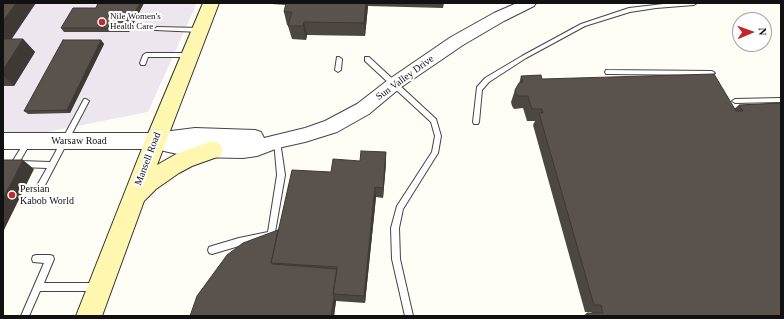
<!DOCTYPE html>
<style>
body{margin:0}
#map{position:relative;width:784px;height:319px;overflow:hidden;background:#fffdf5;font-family:Georgia,serif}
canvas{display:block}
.frame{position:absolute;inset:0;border:4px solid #111;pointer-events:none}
.north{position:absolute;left:732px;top:12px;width:40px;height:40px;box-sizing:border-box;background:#fff;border:1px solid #a0a0a0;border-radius:50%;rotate:88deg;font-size:11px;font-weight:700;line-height:16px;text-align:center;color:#111}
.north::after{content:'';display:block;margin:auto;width:14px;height:18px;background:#c4262e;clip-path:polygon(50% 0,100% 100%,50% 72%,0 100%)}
</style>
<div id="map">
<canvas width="784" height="319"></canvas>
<div class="frame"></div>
<div class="north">N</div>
</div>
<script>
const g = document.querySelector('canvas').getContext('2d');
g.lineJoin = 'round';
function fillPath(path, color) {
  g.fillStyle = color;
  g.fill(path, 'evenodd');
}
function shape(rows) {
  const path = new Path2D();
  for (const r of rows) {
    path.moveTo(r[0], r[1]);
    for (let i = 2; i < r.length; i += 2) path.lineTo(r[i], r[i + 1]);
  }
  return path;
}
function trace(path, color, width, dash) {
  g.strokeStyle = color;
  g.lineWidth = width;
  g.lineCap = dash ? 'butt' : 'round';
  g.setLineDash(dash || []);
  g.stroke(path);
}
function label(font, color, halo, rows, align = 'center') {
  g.font = font + ' Georgia,serif';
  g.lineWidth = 4;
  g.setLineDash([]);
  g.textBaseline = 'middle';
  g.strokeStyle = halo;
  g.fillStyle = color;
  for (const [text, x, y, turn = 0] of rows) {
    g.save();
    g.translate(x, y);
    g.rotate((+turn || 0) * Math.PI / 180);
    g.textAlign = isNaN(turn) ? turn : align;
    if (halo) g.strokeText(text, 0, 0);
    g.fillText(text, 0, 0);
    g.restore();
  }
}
const industrial = shape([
 [3,3,197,3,148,112,32,135,3,135]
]);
const service = shape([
 [672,3,697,3,694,5,656,8,630,12,585,26,526,58,489,82,482,90,479,122,478,124,474,124,473,122,477,87,485,78,522,56,581,24,629,8,672,3],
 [157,27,200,28,203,30,200,32,155,30,154,29,157,27],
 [146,53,190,53,193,55,190,57,148,57,145,65,141,65,140,63,143,55,146,53],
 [337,57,339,57,342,59,341,70,338,72,335,70,337,57],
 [365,57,369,57,436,119,441,136,438,153,403,209,399,228,400,259,413,316,405,316,392,259,391,228,397,206,432,152,435,136,431,122,365,61,365,57],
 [606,70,712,71,715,73,712,75,608,74,606,74,605,72,606,70],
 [781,98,781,102,735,103,732,101,735,99,781,98],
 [84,99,86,99,89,101,43,189,40,190,37,189,36,187,47,168,20,167,17,165,14,167,12,166,10,164,12,162,26,140,28,139,30,140,31,142,20,161,50,162,84,99],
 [277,138,279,139,280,141,285,175,274,238,239,246,212,254,209,253,208,250,209,247,212,246,239,238,268,232,277,175,274,141,275,139,277,138],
 [36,255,50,255,53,256,54,259,44,283,96,283,99,284,100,287,99,290,96,291,40,291,29,316,21,316,44,263,33,262,32,259,33,256,36,255]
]);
const tertiary = shape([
 [517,3,536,3,534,6,504,21,463,45,400,88,369,114,337,132,305,142,278,148,257,156,243,158,191,157,155,149,3,149,3,133,155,133,195,128,255,130,261,132,264,138,305,128,325,121,357,104,388,80,451,37,494,13,517,3]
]);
const secondary = shape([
 [203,3,219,3,157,165,178,153,213,141,220,144,223,150,220,156,192,166,179,173,156,189,144,201,102,316,76,316,145,141,203,3]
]);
const wall = shape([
 [3,3,12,39,23,39,35,52,14,86,3,86],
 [144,3,129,32,64,32,61,28,96,8],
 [272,3,444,3,443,8,368,6,365,36,307,35,306,40,292,39,288,26,289,25,287,25,284,12,286,5,272,4],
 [101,40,104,44,70,113,28,114,24,111],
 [521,76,734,109,739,105,781,103,781,316,583,316,587,313,592,313,591,312,585,312,533,125,535,121,527,121,523,108,514,109,512,106,511,102,515,90,519,84],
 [386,152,386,163,383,198,376,197,365,303,336,301,334,316,190,316,278,230,331,172,360,161]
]);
const shadedWall = shape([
 [16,3,36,3,3,52,3,21],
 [140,3,144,3,129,32,126,28],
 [366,3,368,3,368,6,365,36,364,23],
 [304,22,307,35,306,40,303,26],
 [23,39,35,52,14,86,3,75,3,70],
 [101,40,104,44,70,113,67,110],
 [386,152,386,163,383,198,383,188],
 [23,160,34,169,3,232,3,198],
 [375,187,376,197,365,303,364,296],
 [334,297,336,301,334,316,331,316]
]);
const building = shape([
 [3,3,16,3,3,21,3,3],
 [98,3,140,3,126,28,61,28,73,8,96,8,98,3],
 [286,3,366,3,364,23,304,22,303,26,288,26,292,12,284,12,286,3],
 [3,39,23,39,3,70,3,39],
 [63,40,101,40,67,110,24,111,63,40],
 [714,74,736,111,743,111,739,105,781,103,781,316,587,316,587,313,603,313,601,305,594,305,539,113,543,113,542,109,532,109,528,96,518,96,516,94,515,90,519,83,523,82,521,76,541,75,542,79,714,74],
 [361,151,386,152,383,188,375,187,364,296,333,294,337,267,271,263,292,170,331,172,333,159,360,161,361,151],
 [3,160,23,160,3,198,3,160],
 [278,230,271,263,272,264,337,269,333,294,334,297,331,316,190,316,197,296,227,255,243,243,278,230]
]);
const markers = [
 [102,22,4,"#c4262e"],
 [12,195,4,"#c4262e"]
];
const farPoinames = [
 ["Nile Women's",110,17],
 ["Health Care",110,27]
];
const streetNames = [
 ["Sun Valley Drive",405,78,-36],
 ["Warsaw Road",79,141],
 ["Mansell Road",148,159,-69]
];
const poiNames = [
 ["Persian",20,189],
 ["Kabob World",20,201]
];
fillPath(industrial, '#eee6ef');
trace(service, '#444', 2);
trace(tertiary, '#444', 2);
trace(secondary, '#333', 2);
fillPath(service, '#fff');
fillPath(tertiary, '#fff');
fillPath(secondary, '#fff6b0');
fillPath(wall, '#4d4742');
fillPath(shadedWall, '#3f3936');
fillPath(building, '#5a524d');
trace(building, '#3f3936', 1);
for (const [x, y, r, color] of markers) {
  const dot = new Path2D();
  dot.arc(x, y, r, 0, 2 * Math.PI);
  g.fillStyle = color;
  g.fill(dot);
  trace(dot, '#fff', 1.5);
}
label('9px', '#111', '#fff', farPoinames, 'left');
label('10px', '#111', '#fff', streetNames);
label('10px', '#111', '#fff', poiNames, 'left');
</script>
